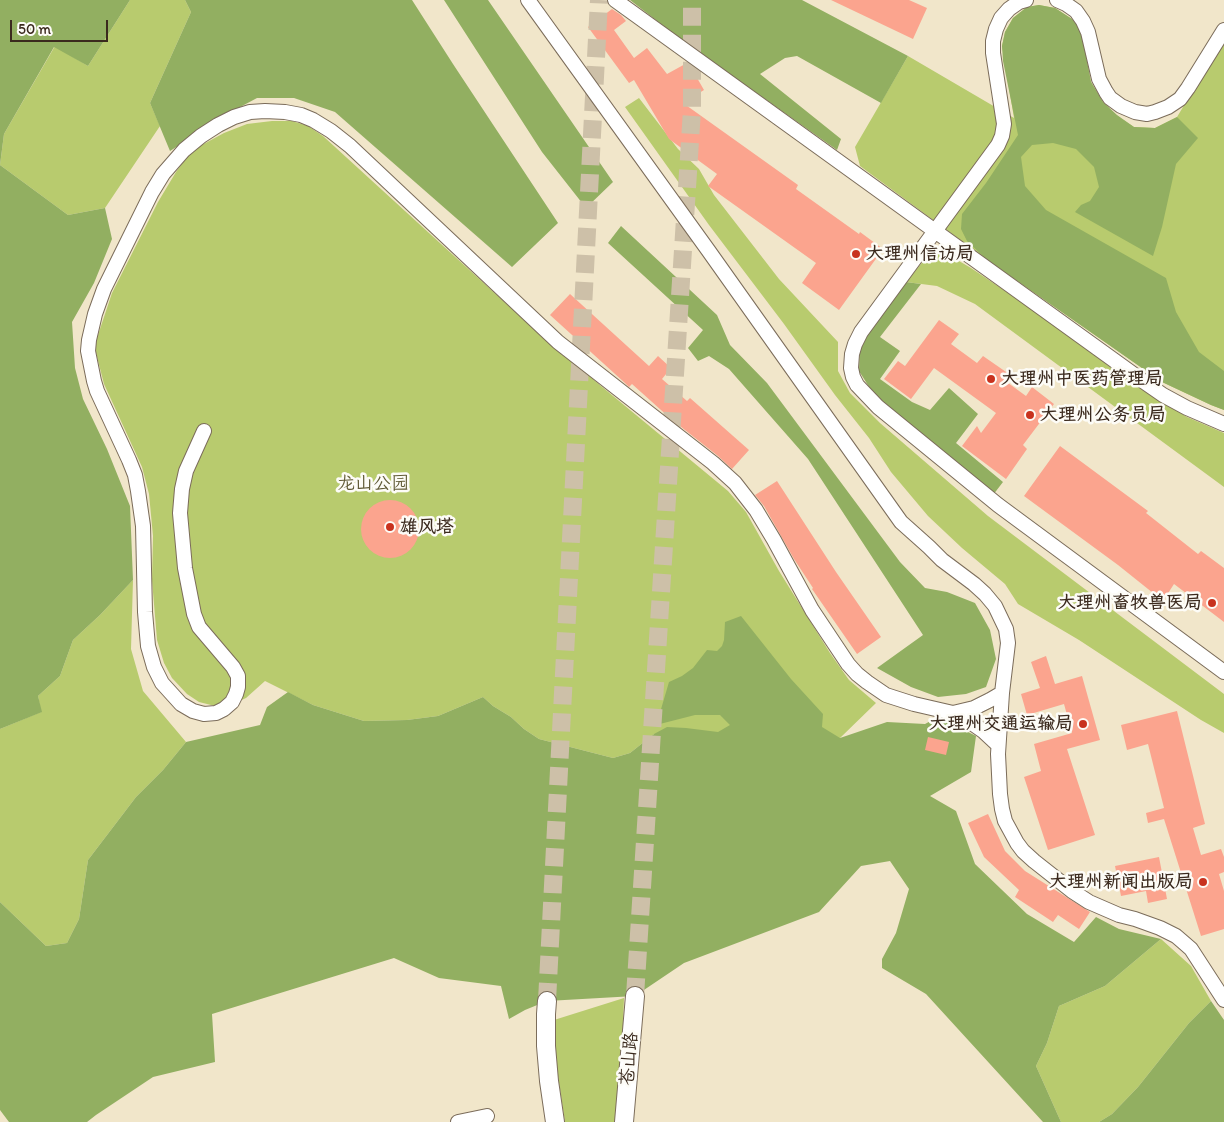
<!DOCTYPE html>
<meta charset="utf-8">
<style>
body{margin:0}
#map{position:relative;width:1224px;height:1122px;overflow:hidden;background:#f1e6ca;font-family:Itim,sans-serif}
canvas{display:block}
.scale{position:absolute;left:10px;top:20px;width:98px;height:22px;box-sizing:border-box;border:2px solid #3b2a1e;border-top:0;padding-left:6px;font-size:15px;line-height:18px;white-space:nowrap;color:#3b2a1e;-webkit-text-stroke:4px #fdfcf7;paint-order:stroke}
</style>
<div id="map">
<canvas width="1224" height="1122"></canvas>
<div class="scale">50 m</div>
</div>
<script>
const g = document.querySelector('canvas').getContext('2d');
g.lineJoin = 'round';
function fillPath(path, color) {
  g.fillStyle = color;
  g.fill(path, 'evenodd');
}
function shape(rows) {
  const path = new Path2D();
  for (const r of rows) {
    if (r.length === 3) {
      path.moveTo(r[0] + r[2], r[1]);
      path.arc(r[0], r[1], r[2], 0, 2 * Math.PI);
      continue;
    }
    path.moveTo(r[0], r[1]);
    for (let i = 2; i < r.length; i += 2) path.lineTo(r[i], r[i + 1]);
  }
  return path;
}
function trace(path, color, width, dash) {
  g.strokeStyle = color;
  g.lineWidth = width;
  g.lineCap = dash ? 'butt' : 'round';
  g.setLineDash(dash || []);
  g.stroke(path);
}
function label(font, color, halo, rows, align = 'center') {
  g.font = font + ' Itim,"LXGW WenKai TC",sans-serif';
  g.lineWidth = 5;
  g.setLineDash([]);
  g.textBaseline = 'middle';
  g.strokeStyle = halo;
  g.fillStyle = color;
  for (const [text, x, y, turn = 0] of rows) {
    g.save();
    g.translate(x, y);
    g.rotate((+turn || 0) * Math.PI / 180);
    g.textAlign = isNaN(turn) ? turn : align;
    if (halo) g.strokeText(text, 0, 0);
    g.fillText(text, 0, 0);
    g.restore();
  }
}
const green = shape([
 [130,0,185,0,191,12,150,103,160,126,105,208,68,215,0,165,4,134,55,46,88,66],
 [1039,5,1055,8,1072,19,1081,30,1091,82,1103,102,1117,116,1134,127,1155,128,1177,117,1224,39,1224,410,1211,405,1162,382,986,259,860,166,855,147,908,56,1014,118,1002,46,1005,32,1013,18,1027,7],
 [639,98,678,149,699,169,714,195,779,279,838,342,838,371,850,393,880,423,988,516,1224,694,1224,733,1201,720,1079,640,1018,604,1005,584,962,548,928,516,891,472,869,438,835,395,784,324,709,225,625,107],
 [272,121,292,121,308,126,323,136,523,319,601,386,728,491,746,512,779,571,830,653,849,680,876,703,840,738,654,734,630,753,613,758,539,739,524,729,511,717,493,706,483,697,438,716,407,720,364,721,313,705,265,681,246,698,233,704,215,706,199,702,187,694,172,678,164,663,157,640,152,580,153,536,149,494,142,467,104,384,96,353,96,341,112,293,158,202,176,172,186,158,200,146,224,133,247,124],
 [935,247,971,268,1057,326,1119,374,1187,417,1224,433,1224,487,975,304,937,286,906,282],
 [133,580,131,649,143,691,186,742,163,770,136,797,88,860,79,919,67,943,46,946,0,902,0,729,41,712,38,696,60,676,73,640,100,615],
 [1161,939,1191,966,1211,1001,1189,1023,1138,1087,1112,1114,1099,1122,1061,1122,1036,1066,1047,1043,1059,1006,1105,986],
 [624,998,622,1051,616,1122,565,1122,556,1063,554,1020]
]);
const forest = shape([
 [0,0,130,0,88,66,54,47,4,134,0,165,68,215,105,208,112,239,94,283,72,322,75,368,83,399,107,449,130,506,133,580,100,615,73,640,60,676,38,696,42,712,0,729],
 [185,0,412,0,453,64,558,223,512,267,335,112,294,98,257,98,229,113,170,151,150,103,191,12],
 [444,0,488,0,613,182,586,208,542,152],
 [630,0,802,0,908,56,881,103,797,56,785,58,760,74,841,139,837,150,683,41],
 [1039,5,1055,8,1072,19,1081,30,1091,82,1103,102,1117,115,1134,127,1155,128,1177,117,1198,138,1176,164,1162,227,1153,256,1075,212,1081,205,1090,201,1099,187,1094,167,1076,149,1053,143,1032,145,1021,157,1025,186,1046,210,1166,278,1176,312,1199,352,1224,371,1224,410,1211,405,1162,382,986,259,967,241,961,229,962,214,986,183,1018,135,1003,61,1002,46,1005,32,1013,18,1027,7],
 [621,226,717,315,730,345,767,383,900,562,925,588,947,592,975,603,990,630,996,659,986,687,966,694,938,697,911,687,877,668,923,635,808,459,729,369,709,356,698,361,688,348,703,330,608,243],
 [906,282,921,284,880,337,900,351,880,379,912,402,930,410,949,388,978,414,956,443,1003,482,993,495,886,405,871,390,859,371,860,343],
 [741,616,791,679,823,714,822,727,840,738,887,722,925,724,938,717,976,736,971,772,930,796,956,811,975,864,1027,914,1074,942,1096,917,1119,929,1161,939,1105,986,1059,1006,1047,1043,1036,1066,1061,1122,1043,1122,926,994,882,968,882,959,896,933,909,889,890,861,861,866,819,912,684,963,635,996,547,1001,525,1010,509,1019,501,986,439,978,394,958,212,1014,215,1062,153,1077,96,1115,87,1122,9,1122,0,1110,0,902,46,946,67,943,79,919,88,860,136,797,163,770,186,742,260,725,267,707,288,692,313,705,364,721,407,720,438,716,483,697,493,706,511,717,524,729,539,739,613,758,630,753,654,734,667,727,686,728,718,732,730,725,720,715,695,715,652,726,659,716,669,682,682,676,693,668,707,650,717,651,722,646,724,640,725,622],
 [1211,1001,1224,1020,1224,1122,1099,1122,1112,1114,1138,1087,1189,1023]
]);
const building = shape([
 [831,0,909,0,927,8,913,39],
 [612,9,621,15,626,21,614,30,634,58,647,48,667,74,687,63,689,64,704,90,683,103,798,185,796,189,859,234,860,232,883,249,839,310,802,283,816,263,708,186,717,174,669,139,634,80,629,83,588,27],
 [570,294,649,366,658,356,671,368,662,379,687,401,690,398,749,450,732,469,718,456,671,419,632,384,629,387,625,383,550,315],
 [939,320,959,334,951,344,977,363,983,356,1009,374,1004,380,1026,396,1032,387,1054,404,1023,445,1027,449,1006,479,962,446,977,426,981,433,996,413,934,368,911,399,884,379,898,361,905,366],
 [1060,446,1148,511,1146,513,1198,554,1201,551,1224,568,1224,622,1174,584,1163,601,1118,565,1024,496],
 [777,481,836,572,881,637,857,654,812,589,813,588,794,559,764,506,755,495],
 [390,529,29],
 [1046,656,1055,684,1082,676,1100,740,1067,749,1095,835,1048,850,1024,777,1041,771,1034,744,1072,733,1064,704,1027,715,1021,694,1040,688,1031,662],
 [1177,711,1205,824,1193,828,1201,855,1221,849,1224,857,1224,872,1219,874,1224,891,1224,929,1201,936,1164,819,1148,823,1146,813,1164,808,1148,744,1127,750,1121,725],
 [928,737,949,742,946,755,925,750],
 [988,814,1005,851,1025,871,1090,912,1079,929,1058,915,1053,922,1015,897,1019,890,984,857,968,823],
 [1159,857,1167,899,1148,903,1146,891,1121,896,1115,866]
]);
const majorTunnel = shape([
 [635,996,692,110,692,0],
 [547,1001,599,0]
]);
const minor = shape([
 [528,0,708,250,901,522,929,547,942,560,974,584,985,594,995,606,1006,629,1008,643,1002,693,998,754,1000,794,1002,809,1005,821,1017,843,1023,851,1034,861,1072,891,1089,902,1119,915,1135,919,1160,928,1176,936,1183,942,1191,949,1224,1000],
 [615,0,1140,379,1163,395,1187,408,1224,424],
 [1026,0,1019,2,1009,9,1001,18,996,29,993,41,993,53,1004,124,1002,136,998,145,861,332,855,344,852,354,851,368,853,377,857,385,878,407,998,505,1224,672],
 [1057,0,1066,4,1076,11,1083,21,1088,32,1099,79,1106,92,1110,98,1121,106,1135,112,1147,114,1155,112,1168,107,1180,99,1188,88,1224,30],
 [204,431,186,471,182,489,180,513,185,568,194,614,199,627,233,667,238,676,238,687,236,694,232,702,224,709,216,713,204,714,193,711,181,704,162,683,154,667,148,646,145,612,143,526,138,491,135,475,129,460,97,391,94,381,88,351,89,340,95,314,104,289,152,192,163,174,184,150,201,136,218,125,234,117,250,112,265,111,285,112,301,115,313,120,331,131,350,146,558,342,713,463,735,483,756,510,774,540,812,610,848,664,857,674,867,682,886,695,914,704,953,713,974,708,990,700,1002,693],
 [953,713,970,722,983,731,998,745],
 [458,1122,487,1116]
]);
const major = shape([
 [547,1001,546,1014,546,1046,549,1081,555,1122],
 [624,1122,635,996]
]);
const markers = [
 [856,254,5,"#c8321e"],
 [991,379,5,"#c8321e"],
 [1030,415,5,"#c8321e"],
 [390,527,5,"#c8321e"],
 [1212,603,5,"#c8321e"],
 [1083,724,5,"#c8321e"],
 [1203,882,5,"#c8321e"]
];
const poiNames = [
 ["大理州信访局",866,254],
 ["大理州中医药管理局",1001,379],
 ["大理州公务员局",1040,415],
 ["雄风塔",400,527],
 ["大理州畜牧兽医局",1202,603,"right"],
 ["大理州交通运输局",1073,724,"right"],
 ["大理州新闻出版局",1193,882,"right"]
];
const parkNames = [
 ["龙山公园",373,484]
];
const streetNames = [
 ["苍山路",630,1059,-85]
];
fillPath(green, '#b8cb6e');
fillPath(forest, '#92af61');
fillPath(building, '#fba48e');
trace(majorTunnel, '#cdc0a8', 18, [18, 9]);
trace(minor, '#7b6c5a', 16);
trace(major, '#7b6c5a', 20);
trace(minor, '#fff', 14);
trace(major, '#fff', 18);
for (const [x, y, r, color] of markers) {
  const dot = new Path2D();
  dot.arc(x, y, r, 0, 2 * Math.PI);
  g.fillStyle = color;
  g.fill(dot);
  trace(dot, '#fdfcf7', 2);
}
label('bold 18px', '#3b2a1e', '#fdfcf7', poiNames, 'left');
label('18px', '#605a36', '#fdfcf7', parkNames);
label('18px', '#3b2a1e', '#fdfcf7', streetNames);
</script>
